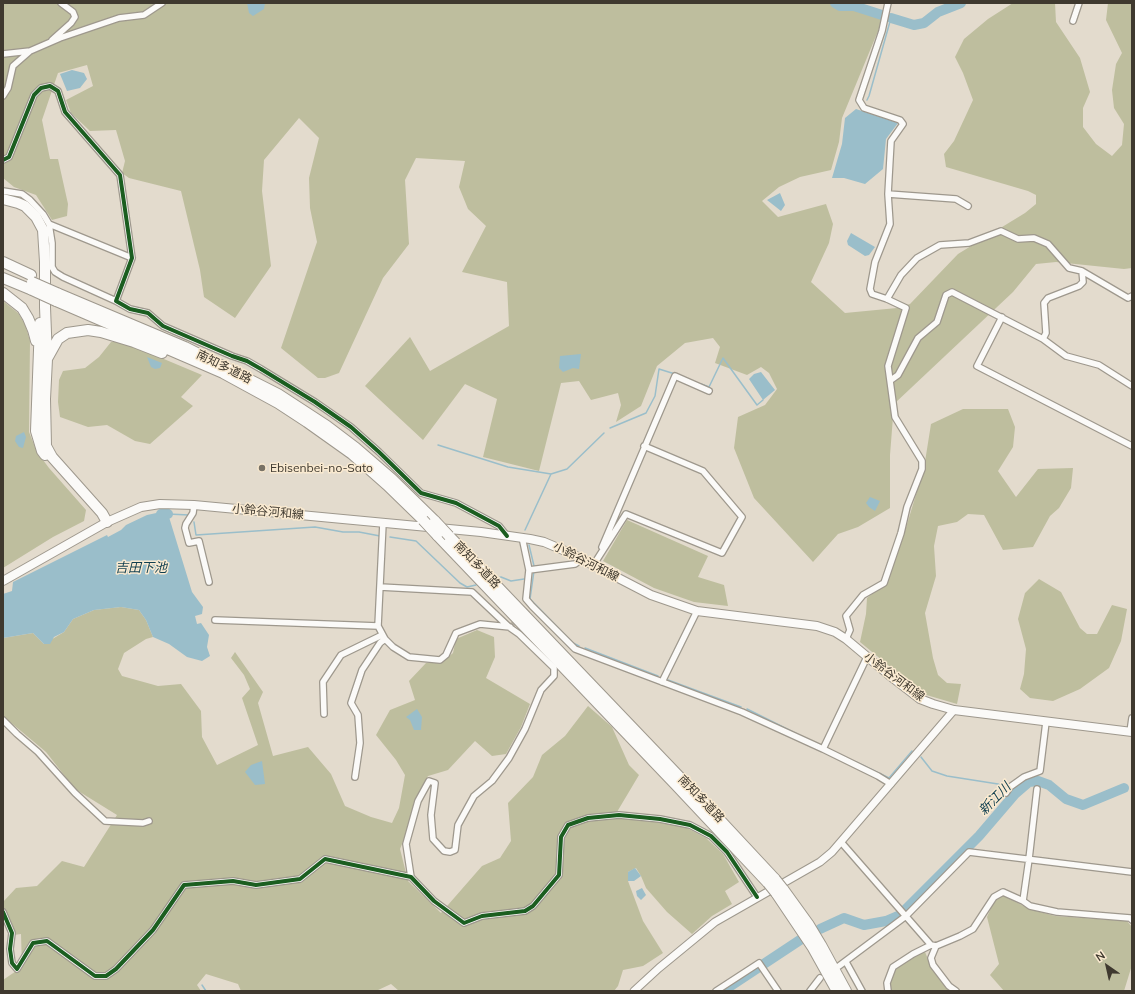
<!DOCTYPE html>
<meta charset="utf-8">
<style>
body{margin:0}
#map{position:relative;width:1135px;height:994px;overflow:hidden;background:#e3dbcd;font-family:Mulish,sans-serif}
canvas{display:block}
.frame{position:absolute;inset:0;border:4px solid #3f392f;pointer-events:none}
.north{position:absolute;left:1087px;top:946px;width:40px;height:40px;-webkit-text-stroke:3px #faead0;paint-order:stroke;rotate:326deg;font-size:11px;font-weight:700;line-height:16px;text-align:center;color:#3f392f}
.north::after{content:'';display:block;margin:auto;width:14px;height:18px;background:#3f392f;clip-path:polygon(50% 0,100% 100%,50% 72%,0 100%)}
</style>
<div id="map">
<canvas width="1135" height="994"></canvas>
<div class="frame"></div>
<div class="north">N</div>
</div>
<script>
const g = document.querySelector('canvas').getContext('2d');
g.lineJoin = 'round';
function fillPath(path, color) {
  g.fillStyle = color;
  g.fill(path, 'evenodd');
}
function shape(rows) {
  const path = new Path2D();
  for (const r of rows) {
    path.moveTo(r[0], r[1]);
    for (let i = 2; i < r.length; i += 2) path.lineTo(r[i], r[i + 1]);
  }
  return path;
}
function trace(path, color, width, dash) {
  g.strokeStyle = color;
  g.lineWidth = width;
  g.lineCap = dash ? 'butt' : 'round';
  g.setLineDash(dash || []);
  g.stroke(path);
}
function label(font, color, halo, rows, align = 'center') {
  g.font = font + ' Mulish,"Noto Sans JP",sans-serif';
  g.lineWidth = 3;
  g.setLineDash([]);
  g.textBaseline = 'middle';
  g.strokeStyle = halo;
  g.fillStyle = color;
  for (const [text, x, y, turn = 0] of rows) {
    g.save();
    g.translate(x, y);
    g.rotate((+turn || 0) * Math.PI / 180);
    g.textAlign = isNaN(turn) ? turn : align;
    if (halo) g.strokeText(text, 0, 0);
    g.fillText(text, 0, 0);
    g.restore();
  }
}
const forest = shape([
 [3,3,832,3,883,19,842,118,839,142,831,170,800,177,779,187,762,201,778,217,826,204,833,224,829,243,811,282,845,313,897,308,910,304,958,254,1025,213,1036,204,1036,195,1028,191,946,167,944,154,954,141,973,100,963,73,955,57,964,39,988,19,1013,3,1055,3,1056,22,1080,58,1090,92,1083,108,1083,127,1096,144,1112,156,1122,145,1124,124,1114,108,1112,90,1116,64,1122,53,1106,20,1108,3,1132,3,1132,268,1124,269,1056,262,1036,264,1013,292,894,404,890,455,890,508,858,527,838,534,813,562,754,498,734,448,738,417,765,405,777,389,769,373,761,367,747,375,715,363,720,347,713,338,685,343,657,366,641,406,616,422,621,405,618,393,591,400,579,381,561,383,539,471,483,457,497,399,465,384,423,440,365,386,410,337,430,371,509,326,507,282,462,272,486,226,468,209,459,187,465,161,416,158,405,180,409,244,383,278,339,373,325,378,318,378,281,348,317,242,310,208,309,178,319,138,299,118,264,160,262,191,271,266,235,318,204,297,200,270,181,191,129,178,122,173,125,161,116,130,90,131,71,113,66,100,93,86,87,65,58,73,42,120,50,159,58,159,68,204,67,216,52,220,36,195,14,187,3,178],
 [3,301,18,313,25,324,30,341,29,432,37,452,49,468,86,510,84,521,53,537,3,568],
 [121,341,202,375,181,397,193,406,150,444,135,441,107,425,88,427,60,417,58,402,59,380,63,371,85,368,99,357,111,342],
 [963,409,1008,409,1015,427,1013,447,998,471,1016,497,1038,469,1073,468,1071,488,1059,508,1050,516,1033,547,1003,550,984,515,968,514,957,522,938,526,934,546,936,576,925,613,933,658,938,675,947,683,961,684,957,704,923,694,860,642,866,614,867,598,886,583,905,531,924,468,931,424],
 [627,520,708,556,698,577,724,585,728,606,694,602,654,588,603,561],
 [1039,579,1061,592,1080,628,1087,634,1097,634,1112,605,1127,609,1121,641,1109,668,1080,689,1053,701,1030,698,1020,689,1024,674,1026,649,1018,619,1025,593],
 [121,607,139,610,146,620,153,637,146,639,124,653,118,669,122,676,158,686,181,684,201,711,202,737,217,765,258,745,242,698,250,689,244,675,231,658,235,652,263,692,258,703,273,756,308,747,331,774,345,806,371,817,392,823,399,808,405,775,396,760,376,735,390,710,415,700,409,681,426,663,441,663,453,653,456,639,477,630,494,637,495,657,486,678,530,704,521,727,506,754,492,756,475,741,448,770,428,776,414,802,408,829,400,849,408,881,441,913,482,866,500,858,511,841,508,803,533,777,542,755,565,736,588,706,612,727,629,765,639,775,614,817,658,822,687,828,706,838,723,854,739,882,725,891,732,904,712,916,692,934,667,912,646,888,641,876,636,868,628,872,628,881,643,921,663,953,643,966,623,970,618,986,614,991,399,991,391,984,376,991,241,991,238,984,206,974,197,985,201,991,3,991,3,980,22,967,21,934,14,935,3,910,3,902,16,888,37,886,62,861,84,867,117,815,75,789,46,752,3,716,3,638,33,633,44,644,64,632,73,619,94,610],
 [1003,895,1029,909,1055,916,1127,921,1132,927,1132,965,1124,991,1004,991,990,975,999,964,987,917,995,899],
 [925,952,931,966,952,991,891,991,889,983,895,970,912,957]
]);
const water = shape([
 [247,3,265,3,264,9,253,16,249,13],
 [72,70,84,73,87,79,80,88,67,91,60,74],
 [856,109,898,123,886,139,883,169,865,184,844,178,832,178,842,144,845,118],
 [780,193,785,205,781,211,767,200],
 [851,233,875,247,869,255,865,256,848,245,847,241],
 [581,354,579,369,573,368,563,372,559,368,560,356],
 [147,357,162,363,160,368,155,369,151,367],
 [761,372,775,390,763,400,749,379,754,374],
 [24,432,26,437,23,448,19,447,15,441,16,436],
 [870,497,880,501,875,511,869,507,866,503],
 [161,512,161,515,169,517,192,592,203,607,202,614,195,616,197,624,201,623,209,635,207,647,210,656,202,661,187,657,169,644,153,637,146,620,139,610,121,607,94,610,73,619,64,632,54,637,50,644,44,644,33,633,3,638,3,594,12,591,13,582,107,535,108,537,121,530,126,525,147,515],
 [417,709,422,717,421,730,414,730,410,720,406,717],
 [262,761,265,784,255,785,245,772,251,765],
 [635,868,641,876,634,881,628,881,628,872],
 [642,888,646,895,641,900,637,896,636,891]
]);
const stream = shape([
 [867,100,869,96,891,18],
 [701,384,709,387,723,358,757,405,763,400],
 [610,428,646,413,655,396,659,369,675,374],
 [438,445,508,467,551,474,525,530],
 [551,474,567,469,604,433],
 [168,514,189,515],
 [194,522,196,535,315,527,343,532,359,532,380,536],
 [390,537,416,541,460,583,467,587,476,585],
 [529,545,534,566],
 [534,571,530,599,573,643,579,646],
 [498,578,501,577,511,581,524,579],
 [585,648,658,676],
 [668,680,741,707],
 [747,709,805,738],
 [921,757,932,771,947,776,998,784,1005,788],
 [856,762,889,778,912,751],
 [1011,792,1015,794],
 [202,985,206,991]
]);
const river = shape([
 [835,3,840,6,854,6,882,15],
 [891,18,914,25,924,23,938,12,961,3],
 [161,514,168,514],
 [905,910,979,836,1015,794,1029,782,1038,781,1049,785,1066,799,1083,805,1124,788],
 [820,929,844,918,864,925,886,921,900,915],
 [723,991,800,940]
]);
const minorTunnel = shape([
 [512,625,528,610]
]);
const minor = shape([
 [1073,21,1079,3],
 [52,40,71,23,75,17,73,12,61,3],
 [3,54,30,51,60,38,119,18,144,15,162,3],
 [3,96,8,88,13,66,29,52],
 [3,160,9,157,34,95,41,88,50,86,58,91,65,112,120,175,132,258,116,301,130,309,148,313,163,326,232,356,247,361,261,369,315,402,351,427,379,452,421,493,456,503,499,526,507,536],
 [3,191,22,194,30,200,43,214,49,224,132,258],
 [888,194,956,199,968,206],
 [49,224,52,243,52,267,55,272,63,277,116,301],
 [887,299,901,275,917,258,940,245,969,243,1001,231,1018,239,1034,238,1048,244,1069,268,1082,271,1128,298,1132,296],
 [1002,317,977,366,1132,446],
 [1043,339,1046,333,1044,303,1048,298,1079,286,1083,282,1082,271],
 [891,380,898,375,918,338,937,322,946,295,952,292,1043,339,1066,356,1099,365,1132,386],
 [194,505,193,513,186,524,185,528,189,543,199,541,209,582],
 [383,523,378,626,385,639,393,647,409,657,440,660,446,655,456,633,480,624,510,627],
 [522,537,529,570,526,599,532,606,575,649,742,712,823,749,878,776,891,784],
 [602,547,675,376,709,391],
 [596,561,626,514,722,553,742,517,703,471,644,446],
 [529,570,575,564,582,559],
 [380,587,472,592,509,627,519,634,554,668,554,676,541,690,525,729,509,758,492,781,474,796,458,825,455,850,450,852,444,851,433,839,431,815,435,783,429,781,418,801,406,844,411,877],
 [215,620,378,626],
 [846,639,850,630,846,616,863,595,884,583,901,533,907,507,922,469,922,461,895,417,888,366,906,308,887,299,872,294,870,289,875,262,890,224,888,194,891,141,903,124,900,120,864,108,859,100,882,31,888,3],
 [662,682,697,611],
 [324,714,323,682,341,655,382,635],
 [3,720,17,734,38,752,75,793,105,821,143,823,149,821],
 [1130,732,1132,718],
 [823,749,867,657],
 [355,777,360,743,358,715,351,703,362,670,380,643,385,639],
 [1006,793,1010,787,1024,777,1040,771,1046,722],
 [841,842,931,945],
 [1023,901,1029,859,1037,789],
 [3,912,12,933,10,949,12,963,17,969,33,943,47,941,95,976,106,976,116,969,153,930,184,885,233,881,256,885,300,879,325,859,411,877,434,901,464,923,482,916,525,911,533,906,559,875,561,837,568,825,588,818,619,815,660,819,690,825,711,836,727,852,757,897],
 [936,946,931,958,933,965,949,986,956,991],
 [846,962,862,991],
 [839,966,906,916,969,852,1132,872],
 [716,991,759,963,778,991],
 [810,991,820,978],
 [888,991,887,983,893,967,913,954,931,945,936,946,960,936,973,929,994,897,1003,892,1023,901,1030,906,1057,912,1130,918,1132,920]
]);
const tertiary = shape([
 [634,991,659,968,715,922,820,862,832,852,954,710]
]);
const secondary = shape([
 [3,581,107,522,141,507,160,504,194,505,481,532,530,539,544,542,570,553,651,595,697,611,817,626,835,632,846,639,889,675,920,699,933,704,954,710,1132,732]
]);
const motorway = shape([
 [3,199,18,203,25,206,36,217,43,230,45,262,45,307,47,359,45,399,46,446,52,457,102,513,107,522],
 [3,262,31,275],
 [3,278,32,290],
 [3,293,22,308,28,318,33,330,36,341],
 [57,293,185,347,278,394,327,426,356,448,392,479,435,521],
 [56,301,223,373,278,403,307,422,352,454,387,485,423,520],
 [40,323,36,431,42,451,45,455],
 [48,357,58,339,67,333,88,330,101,332,134,342,162,353],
 [437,535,675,784,768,883],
 [449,536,691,789,775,879],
 [783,889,809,925,821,945,846,991],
 [776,893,813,948,837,991]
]);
const motorwayBridge = shape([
 [32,282,57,293],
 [32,290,56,301],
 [423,520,437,535],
 [435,521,449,536],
 [775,879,783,889],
 [768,883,776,893]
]);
const cycleway = shape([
 [3,160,9,157,34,95,41,88,50,86,58,91,65,112,120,175,132,258,116,301,130,309,148,313,163,326,232,356,247,361,261,369,315,402,351,427,379,452,421,493,456,503,499,526,507,536],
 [3,912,12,933,10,949,12,963,17,969,33,943,47,941,95,976,106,976,116,969,153,930,184,885,233,881,256,885,300,879,325,859,411,877,434,901,464,923,482,916,525,911,533,906,559,875,561,837,568,825,588,818,619,815,660,819,690,825,711,836,727,852,757,897]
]);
const markers = [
 [262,468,4,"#787266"]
];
const streetNames = [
 ["南知多道路",224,367,26],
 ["小鈴谷河和線",268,512,5],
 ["小鈴谷河和線",586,562,27],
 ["南知多道路",477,565,46],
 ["小鈴谷河和線",894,677,37],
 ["南知多道路",701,799,46]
];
const poiNames = [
 ["Ebisenbei-no-Sato",270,468]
];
const waterNames = [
 ["吉田下池",141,568],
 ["新江川",995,799,-46]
];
fillPath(forest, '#bebe9e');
fillPath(water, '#9abeca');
trace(stream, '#9abeca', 1.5);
trace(river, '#9abeca', 10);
trace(minorTunnel, '#c2bbad', 5.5, [5.5, 3]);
trace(minor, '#9e988d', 8);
trace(tertiary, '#9e988d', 9);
trace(secondary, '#9e988d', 10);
trace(motorway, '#9e988d', 12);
trace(minor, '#fbfaf8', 5.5);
trace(tertiary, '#fbfaf8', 7);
trace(secondary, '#fbfaf8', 8);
trace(motorway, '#fbfaf8', 10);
trace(motorwayBridge, '#9e988d', 12, []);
trace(motorwayBridge, '#fbfaf8', 10);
trace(cycleway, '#1b5e20', 4);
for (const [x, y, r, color] of markers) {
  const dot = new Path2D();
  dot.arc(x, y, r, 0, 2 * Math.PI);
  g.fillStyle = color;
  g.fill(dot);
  trace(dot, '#faead0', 1.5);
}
label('12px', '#3f392f', '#faead0', streetNames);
label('12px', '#3f392f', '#faead0', poiNames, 'left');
label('italic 13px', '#0f3e4f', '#faead0', waterNames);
</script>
